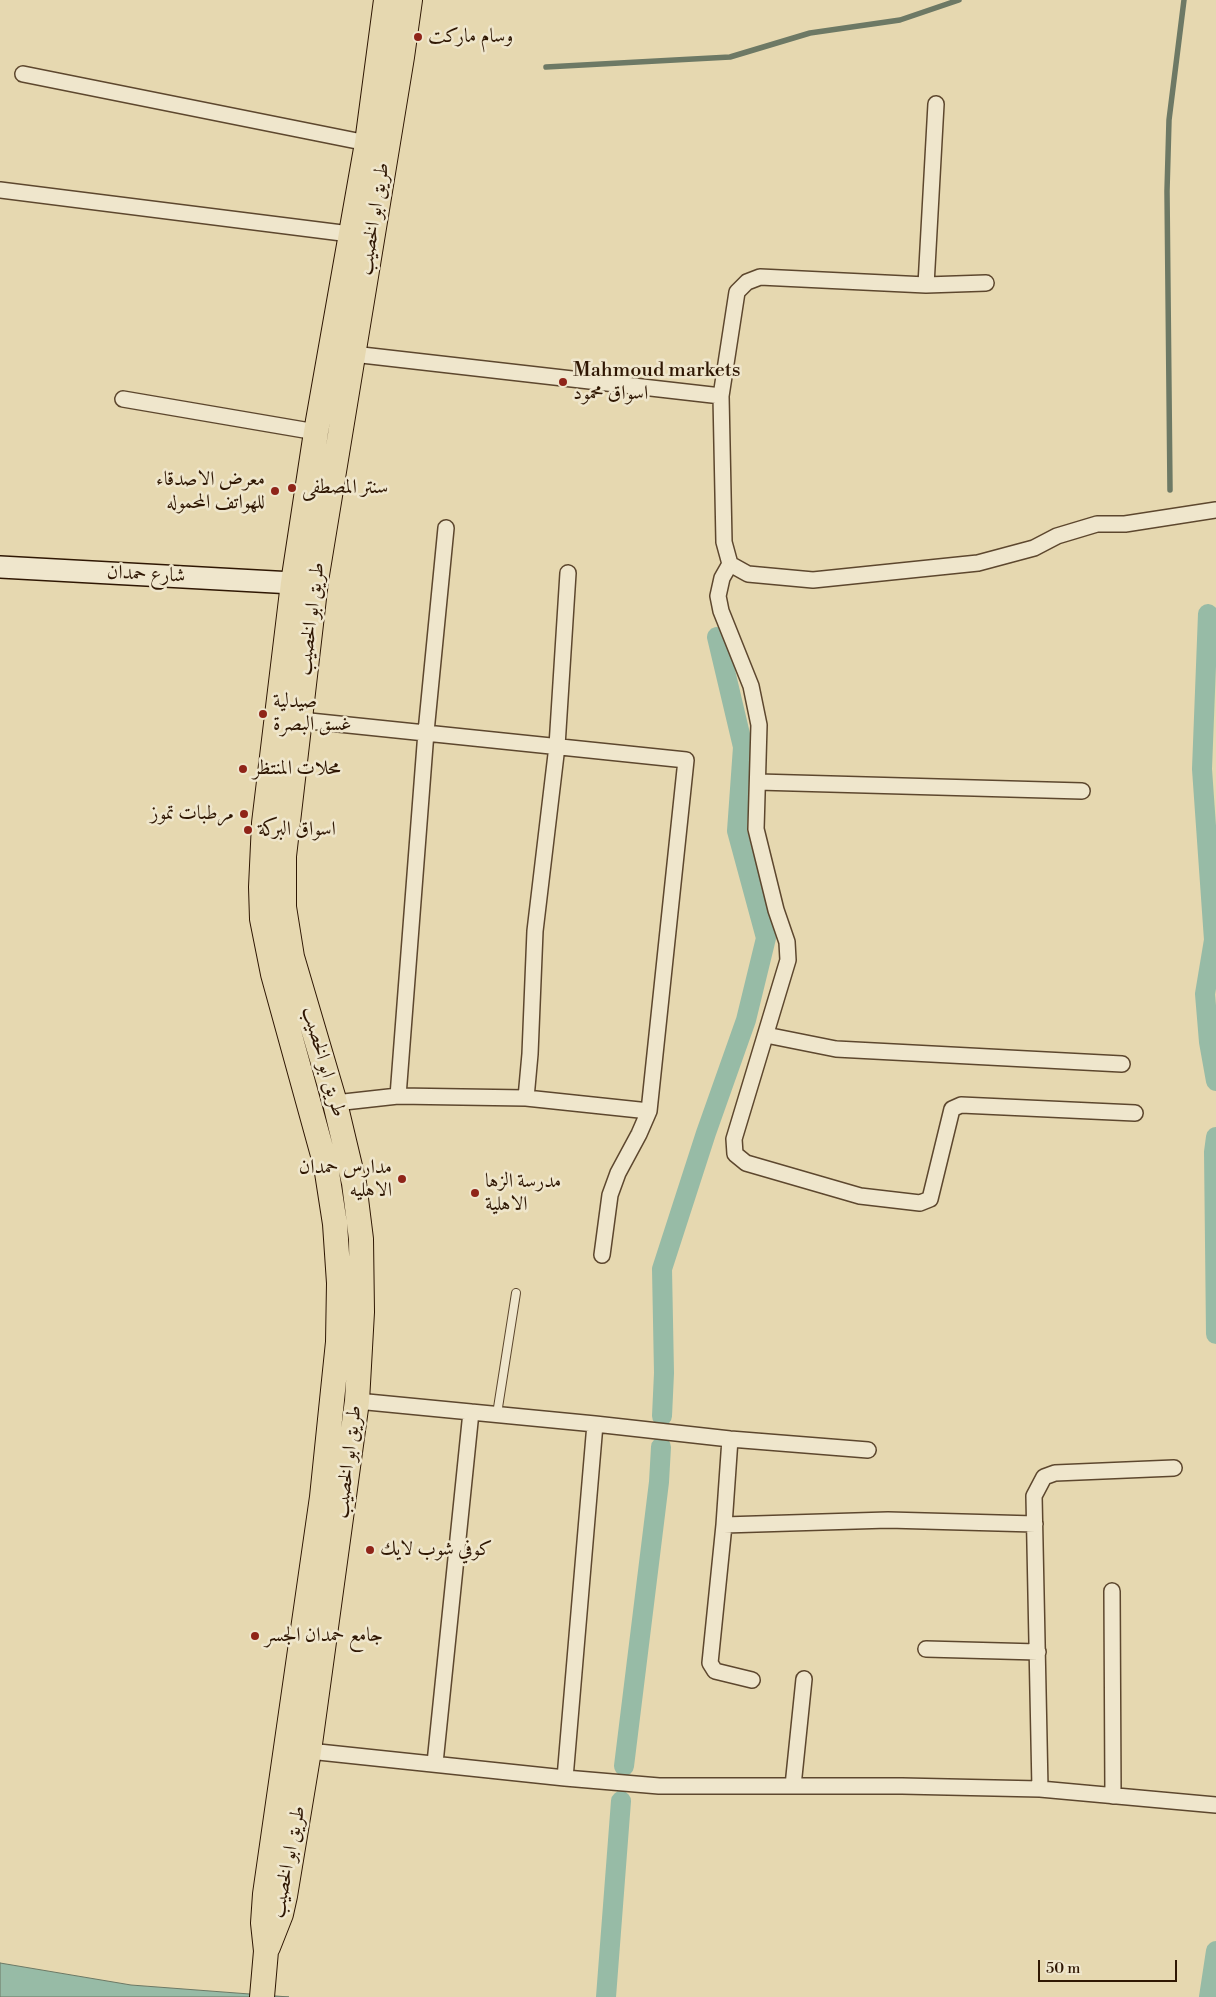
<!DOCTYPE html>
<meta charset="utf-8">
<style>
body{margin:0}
#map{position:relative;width:1216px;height:1997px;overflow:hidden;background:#e6d8b0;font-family:"Libre Bodoni",serif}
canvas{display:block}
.scale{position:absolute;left:1038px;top:1960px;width:139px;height:22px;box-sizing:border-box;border:2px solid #2f1703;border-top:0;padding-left:6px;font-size:15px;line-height:18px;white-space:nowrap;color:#2f1703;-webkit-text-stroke:4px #efe6cc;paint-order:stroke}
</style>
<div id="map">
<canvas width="1216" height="1997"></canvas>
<div class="scale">50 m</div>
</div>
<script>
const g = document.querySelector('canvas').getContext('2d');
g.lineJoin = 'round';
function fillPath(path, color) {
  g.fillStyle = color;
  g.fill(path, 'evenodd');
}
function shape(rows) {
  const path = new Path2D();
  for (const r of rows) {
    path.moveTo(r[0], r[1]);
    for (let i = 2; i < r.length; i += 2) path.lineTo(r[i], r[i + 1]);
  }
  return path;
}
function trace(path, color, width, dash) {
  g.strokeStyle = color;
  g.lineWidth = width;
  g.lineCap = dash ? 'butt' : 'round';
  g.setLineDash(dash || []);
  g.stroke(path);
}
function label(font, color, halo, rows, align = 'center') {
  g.font = font + ' "Libre Bodoni",Amiri,serif';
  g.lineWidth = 5;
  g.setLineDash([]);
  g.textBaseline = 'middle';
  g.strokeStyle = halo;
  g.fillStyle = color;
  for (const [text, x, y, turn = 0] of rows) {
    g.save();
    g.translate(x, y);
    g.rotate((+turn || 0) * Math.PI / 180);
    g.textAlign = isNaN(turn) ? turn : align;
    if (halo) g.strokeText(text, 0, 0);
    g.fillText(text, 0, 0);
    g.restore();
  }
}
const water = shape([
 [0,1963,131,1985,289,1997,0,1997,0,1963]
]);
const stream = shape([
 [546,67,730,57,810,33,900,20,959,0],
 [1170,490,1167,191,1169,120,1184,0]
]);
const canal = shape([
 [1208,614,1202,769,1214,940,1205,994,1209,1042,1216,1081],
 [1216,1137,1214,1152,1216,1334],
 [662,1416,664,1373,662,1269,706,1133,746,1020,766,938,737,831,743,747,717,637],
 [624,1766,659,1482,661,1447],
 [606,1997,621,1801],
 [1209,1997,1216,1951]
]);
const service = shape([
 [497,1414,516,1293]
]);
const minor = shape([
 [23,74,367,143],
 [0,190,350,234],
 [926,285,936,104],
 [353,354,721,396,724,542,730,564,748,574,813,580,978,563,1034,548,1057,536,1097,524,1125,524,1216,510],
 [721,396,737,292,747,282,760,277,926,285,986,283],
 [123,399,316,432],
 [730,564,722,578,718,596,721,611,751,686,759,725,756,829,776,910,787,942,788,960,734,1139,735,1154,746,1163,860,1196,920,1203,930,1199,952,1109,961,1105,1135,1113],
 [300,720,686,760,649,1111,639,1134,618,1173,610,1195,602,1255],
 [758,782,1082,791],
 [766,1035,836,1049,1122,1064],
 [398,1096,426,732,446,528],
 [526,1098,530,1054,535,931,557,746,568,573],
 [335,1103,398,1096,526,1098,649,1111],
 [357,1401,595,1424,730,1439,868,1450],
 [730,1439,724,1525,710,1663,715,1671,752,1680],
 [724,1525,888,1520,1035,1524],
 [1112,1591,1113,1796],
 [926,1649,1038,1652],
 [309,1751,565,1778,659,1786,902,1786,1040,1789,1216,1805],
 [435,1763,471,1412],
 [565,1778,595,1424],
 [793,1786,804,1679],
 [1040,1789,1034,1496,1044,1477,1055,1473,1174,1468]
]);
const secondary = shape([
 [0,567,293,583]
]);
const primary = shape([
 [268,1947,281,1914,285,1896,309,1751,357,1401,362,1312,361,1239,354,1183,335,1103,292,957,284,907,284,856,316,581,402,57,410,0],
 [262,1997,266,1951,263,1923,265,1894,322,1497,338,1342,339,1283,335,1224,326,1166,273,974,262,919,261,887,264,823,293,583,316,432,367,143,386,0]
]);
const markers = [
 [418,37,5,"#8f2418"],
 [563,382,5,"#8f2418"],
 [292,488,5,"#8f2418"],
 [275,491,5,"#8f2418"],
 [263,714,5,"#8f2418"],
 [243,769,5,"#8f2418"],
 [244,814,5,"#8f2418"],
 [248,830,5,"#8f2418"],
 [402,1179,5,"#8f2418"],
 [475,1193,5,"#8f2418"],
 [370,1550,5,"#8f2418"],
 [255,1636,5,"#8f2418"]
];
const poiNames = [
 ["وسام ماركت",428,37],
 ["Mahmoud markets",573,371],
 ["اسواق محمود",573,394],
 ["معرض الاصدقاء",265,480,"right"],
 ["للهواتف المحموله",265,503,"right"],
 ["سنتر المصطفى",302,488],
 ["صيدلية",273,702],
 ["غسق البصرة",273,725],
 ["محلات المنتظر",253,769],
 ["مرطبات تموز",234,814,"right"],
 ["اسواق البركة",258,830],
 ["مدارس حمدان",392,1168,"right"],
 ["الاهليه",392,1191,"right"],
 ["مدرسة الزها",485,1182],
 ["الاهلية",485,1205],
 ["كوفي شوب لايك",380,1550],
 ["جامع حمدان الجسر",265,1636]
];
const streetNames = [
 ["طريق ابو الخصيب",375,219,-81],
 ["شارع حمدان",146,575,3],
 ["طريق ابو الخصيب",312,619,-83],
 ["طريق ابو الخصيب",323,1062,74],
 ["طريق ابو الخصيب",349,1462,-83],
 ["طريق ابو الخصيب",289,1862,-79]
];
fillPath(water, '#97bba6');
trace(water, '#6d7965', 1);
trace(stream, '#6d7965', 5.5);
trace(canal, '#97bba6', 20);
trace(service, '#5d472e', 10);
trace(minor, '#5d472e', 18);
trace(secondary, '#2f1703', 24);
trace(primary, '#2f1703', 26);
trace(service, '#efe6cc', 8);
trace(minor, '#efe6cc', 15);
trace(secondary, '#efe6cc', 21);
trace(primary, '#e6d8b0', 24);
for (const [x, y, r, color] of markers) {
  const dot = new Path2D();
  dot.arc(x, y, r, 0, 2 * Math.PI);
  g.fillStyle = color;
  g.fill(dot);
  trace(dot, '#efe6cc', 2);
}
label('20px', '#2f1703', '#efe6cc', poiNames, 'left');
label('20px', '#2f1703', '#efe6cc', streetNames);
</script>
